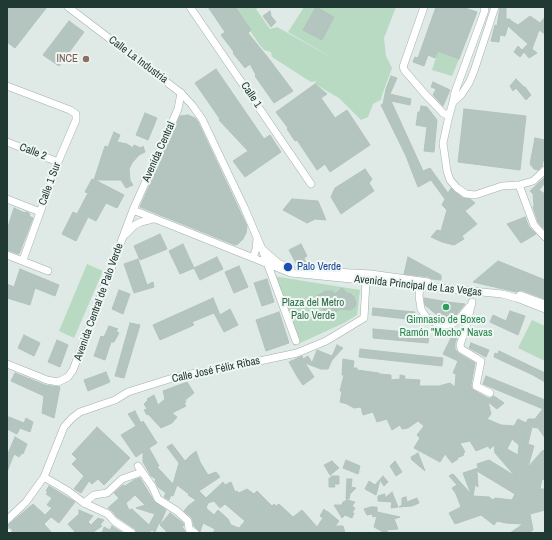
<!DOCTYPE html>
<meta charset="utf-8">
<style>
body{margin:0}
#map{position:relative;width:552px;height:540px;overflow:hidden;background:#dfe9e5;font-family:"Archivo Narrow",sans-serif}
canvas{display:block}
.frame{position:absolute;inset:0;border:8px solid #213933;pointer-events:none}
</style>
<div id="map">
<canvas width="552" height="540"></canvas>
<div class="frame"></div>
</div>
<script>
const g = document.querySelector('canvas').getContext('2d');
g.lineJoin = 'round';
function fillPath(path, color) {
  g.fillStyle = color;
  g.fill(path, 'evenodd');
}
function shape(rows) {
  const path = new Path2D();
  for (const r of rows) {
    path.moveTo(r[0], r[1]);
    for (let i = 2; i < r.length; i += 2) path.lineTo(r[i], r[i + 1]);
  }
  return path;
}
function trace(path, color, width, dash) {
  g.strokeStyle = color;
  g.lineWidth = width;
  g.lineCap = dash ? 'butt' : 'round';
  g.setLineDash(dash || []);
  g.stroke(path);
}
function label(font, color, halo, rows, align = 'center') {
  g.font = font + ' "Archivo Narrow",sans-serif';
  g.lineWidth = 4;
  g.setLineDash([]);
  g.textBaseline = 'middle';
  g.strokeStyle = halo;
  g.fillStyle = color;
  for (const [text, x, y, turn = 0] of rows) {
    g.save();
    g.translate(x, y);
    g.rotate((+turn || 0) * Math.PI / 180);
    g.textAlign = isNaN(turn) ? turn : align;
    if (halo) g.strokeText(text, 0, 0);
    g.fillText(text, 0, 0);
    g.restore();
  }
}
const green = shape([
 [234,7,259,7,256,9,270,29,277,27,336,60,288,32,304,7,396,7,384,38,386,56,392,68,381,98,382,99,373,104,368,117,361,120,339,98,315,84,316,81,311,82,272,57,271,52,264,50,259,44],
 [438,51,459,59,452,76,432,70],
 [87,264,103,271,74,338,59,331],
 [273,276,360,290,357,315,344,323,298,344],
 [532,320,545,326,545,361,518,348]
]);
const building = shape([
 [7,7,47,7,15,48,7,42,7,7],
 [208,7,235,7,251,30,248,33,269,59,293,91,274,103,255,76,256,75,250,64,245,68,233,53,234,52,221,35,225,32,208,7],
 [316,7,334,17,322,40,303,30,316,7],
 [436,7,462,7,477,12,459,59,438,51,435,58,428,55,424,66,413,62,415,57,418,58,436,7],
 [500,7,506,7,506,19,510,19,510,20,518,25,530,16,540,23,545,17,545,34,539,30,532,49,537,53,529,58,524,52,520,57,514,52,518,46,522,50,528,44,508,26,505,36,500,35,499,42,491,41,495,25,497,26,500,7],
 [270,11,271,16,276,22,271,27,263,16,270,11],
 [69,21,84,32,59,66,43,55,69,21],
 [216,69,264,139,270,135,281,152,245,177,233,161,248,151,219,120,220,119,195,83,216,69],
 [391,76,397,78,390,94,411,99,410,105,391,101,423,171,430,168,448,193,451,188,463,198,470,199,475,203,465,211,477,224,462,236,464,239,454,245,442,242,431,237,437,230,441,231,447,210,442,205,445,199,431,180,418,187,406,156,381,105,383,104,386,89,391,76],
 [516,79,524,87,525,87,531,95,526,100,516,88,513,91,510,86,516,79],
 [433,82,450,90,443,106,433,95,436,89,431,87,433,82],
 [315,84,327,94,321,98,335,118,347,110,370,145,330,172,325,164,317,170,297,140,295,141,287,129,288,128,276,112,315,84],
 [421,106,427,107,437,120,434,152,424,151,427,127,416,125,418,112,420,112,421,106],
 [464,109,526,116,520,170,458,162,464,109],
 [145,113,157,118,148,140,136,135,145,113],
 [188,115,195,118,198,122,247,226,246,233,243,239,238,244,235,245,140,207,180,116,188,115],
 [114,132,120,135,117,142,127,144,133,148,134,145,141,148,143,146,145,152,139,155,132,163,129,169,130,180,133,185,126,188,121,180,95,180,124,195,117,208,106,203,96,221,88,217,76,241,62,234,73,212,77,214,88,193,85,192,92,179,94,180,105,146,108,147,114,132],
 [535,138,545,140,545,160,543,161,542,166,538,170,534,169,530,164,535,138],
 [365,169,372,179,369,183,374,191,341,214,331,197,335,188,365,169],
 [545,177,545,183,539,190,545,194,545,227,543,228,538,222,533,207,534,206,533,194,530,191,545,177],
 [292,199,318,201,326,220,315,219,307,223,283,210,292,199],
 [14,208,25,213,25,212,27,212,30,214,29,216,33,218,19,254,7,250,7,230,14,208],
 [525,217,529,227,536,234,521,243,507,224,525,217],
 [160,234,167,249,140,260,134,246,160,234],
 [183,244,194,268,180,274,169,251,183,244],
 [301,244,307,256,304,258,306,263,298,267,289,250,301,244],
 [217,257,223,269,200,280,194,268,217,257],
 [408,257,441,275,441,280,432,279,429,277,404,274,408,257],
 [138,259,147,285,153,282,154,287,134,293,124,264,138,259],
 [498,261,545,280,545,299,521,290,516,292,473,282,498,261],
 [239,266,248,287,234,293,225,272,239,266],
 [20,269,59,285,55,296,35,288,30,305,7,298,7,284,14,287,20,269],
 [267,279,274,302,262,306,254,283,267,279],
 [342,288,348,294,350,293,354,297,356,303,355,307,351,310,340,309,327,317,316,296,326,291,333,291,335,294,342,288],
 [119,290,130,294,123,314,112,309,119,290],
 [213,298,220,315,230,309,238,325,224,332,214,313,192,322,194,325,160,340,153,325,213,298],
 [424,298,448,302,465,304,456,315,442,318,437,315,425,305,424,298],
 [373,308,415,312,415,320,372,315,373,308],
 [510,311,525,316,518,335,490,322,493,315,506,321,510,311],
 [279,312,289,343,266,351,256,320,279,312],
 [130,323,140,325,124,378,115,376,130,323],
 [109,326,118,329,116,331,119,333,114,342,111,342,105,360,94,356,101,336,104,337,109,326],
 [373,329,429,334,428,343,373,338,373,329],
 [455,330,459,332,455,343,455,349,458,353,475,363,471,385,472,389,488,398,491,398,494,396,504,403,497,409,488,402,491,414,487,419,501,425,514,426,518,419,526,423,528,419,535,419,545,406,545,438,538,428,532,427,528,444,534,446,528,467,543,450,545,452,545,480,542,479,540,489,545,489,545,510,530,514,533,530,528,533,510,533,523,524,506,523,497,521,494,525,481,515,455,524,449,513,461,507,456,494,452,488,457,485,449,476,453,474,471,494,463,473,478,468,477,464,489,460,515,476,495,453,494,445,490,449,488,446,476,451,470,441,460,443,465,452,463,453,464,455,457,458,458,459,452,463,445,454,440,462,414,448,420,438,417,435,424,426,418,421,408,428,402,429,400,425,392,430,387,419,377,422,373,412,363,415,361,407,354,408,347,404,340,402,342,391,340,391,344,375,342,375,343,359,354,361,353,368,357,368,357,370,379,373,379,374,391,375,391,380,400,379,400,375,405,376,404,379,420,380,419,386,439,386,450,383,455,387,456,374,453,373,458,361,443,354,455,330],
 [512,439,519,445,518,455,507,449,512,439],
 [477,471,515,494,512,500,495,498,493,500,489,497,473,496,475,485,478,487,477,471],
 [24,335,40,343,34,356,18,348,24,335],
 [57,340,68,345,60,367,48,362,57,340],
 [471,343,489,350,486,357,469,348,471,343],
 [337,345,343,348,332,360,328,369,321,369,305,363,314,377,303,385,298,378,289,362,302,356,303,359,308,356,312,363,317,350,332,356,337,345],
 [360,349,443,358,442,366,359,357,360,349],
 [499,351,545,373,545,382,533,375,494,357,495,353,498,354,499,351],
 [106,372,110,382,88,391,84,380,106,372],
 [15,373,45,385,60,387,54,418,42,413,44,396,11,381,15,373],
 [486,376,545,400,543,409,483,384,486,376],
 [187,382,194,393,185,400,186,402,184,403,186,406,172,413,177,417,172,423,161,428,148,414,147,415,144,410,147,409,144,404,148,400,147,399,154,395,158,405,165,399,163,391,187,382],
 [135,411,141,423,143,421,157,443,149,448,159,466,157,467,173,484,179,463,167,447,172,444,185,461,191,455,196,451,200,462,208,475,216,472,220,477,199,491,206,498,223,482,225,485,231,482,235,492,237,491,239,493,247,489,254,494,257,491,272,506,274,504,276,506,279,504,293,517,302,510,317,527,323,518,320,516,324,509,327,512,327,511,339,521,335,526,343,526,345,533,213,533,215,529,203,523,200,532,194,526,192,518,184,511,188,506,196,500,188,495,189,494,177,485,173,496,171,495,169,500,164,497,166,493,158,487,155,481,156,479,151,476,143,462,143,452,136,457,121,435,136,426,128,414,135,411],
 [214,501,220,508,225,504,245,521,239,528,231,525,228,519,218,510,214,515,206,508,208,503,214,501],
 [9,417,24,423,26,418,33,422,30,432,20,428,17,434,7,429,7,422,9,417],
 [97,427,130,458,104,485,98,479,92,484,89,481,81,493,74,489,84,476,72,464,77,459,72,454,97,427],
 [15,437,27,444,23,454,22,453,19,457,14,454,7,472,7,456,15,437],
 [418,453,425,471,412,460,411,457,418,453],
 [346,460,360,466,358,474,343,468,346,460],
 [332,461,339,468,330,475,324,465,332,461],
 [395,461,402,472,396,476,390,466,395,461],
 [331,476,339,476,339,484,334,484,335,487,329,487,329,478,332,478,331,476],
 [383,476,388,482,384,486,380,480,376,495,365,489,369,481,375,485,383,476],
 [140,478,154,501,166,510,160,524,159,523,155,532,152,530,148,533,137,533,135,529,117,517,112,511,108,508,119,498,114,493,123,485,125,486,134,480,140,478],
 [135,495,145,505,136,508,155,514,149,525,132,509,129,510,126,503,135,495],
 [347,479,352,479,351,487,356,488,350,494,349,499,346,499,347,479],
 [49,486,75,502,59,523,51,517,44,524,52,533,13,533,12,529,7,526,33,504,45,515,52,508,47,505,52,498,46,494,48,492,46,491,49,486],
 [392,492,398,507,391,508,392,502,378,501,378,496,385,494,385,498,392,492],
 [406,497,407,502,417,498,419,503,412,506,399,507,402,505,402,498,406,497],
 [347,500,355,502,352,506,355,508,352,513,354,513,352,518,345,515,342,518,334,505,342,505,343,502,347,500],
 [371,507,377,507,377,512,400,517,394,519,398,529,386,530,389,533,385,533,374,527,377,516,373,517,372,514,367,515,364,509,371,507],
 [79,510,93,516,88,522,91,525,98,518,104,520,100,525,102,526,92,533,76,533,68,524,79,514,79,510],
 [170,513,183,523,184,526,181,525,186,533,168,533,160,525,170,513],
 [112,526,123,533,102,533,104,527,110,530,112,526]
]);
const minor = shape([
 [68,7,181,93,192,105,202,119,244,207,262,249,296,341],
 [190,7,311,184],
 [424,7,403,67,405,71,424,93,443,113,449,116],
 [484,7,485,10,455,92,453,102,449,116,443,143,447,171,450,180,457,188,466,194,475,195,502,186,519,185,533,181,545,170],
 [7,86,70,110,76,114,76,120,58,162,23,260],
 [453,102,461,95,469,83,474,71,495,7],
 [7,142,58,162],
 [519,185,534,225,545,237],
 [7,199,40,212],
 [133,210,291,273,502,294,517,298,545,309],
 [126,234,135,225,141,222,153,219],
 [262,249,278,263,291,269],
 [7,255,48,271],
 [251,257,254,255,256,249,257,239],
 [315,271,371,274,428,282],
 [420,286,419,296,421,309,426,317,434,322,445,325,454,323,459,319,469,307],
 [520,295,545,304],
 [472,302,466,327,460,345,461,349,481,361,476,386,490,393],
 [7,364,47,380,58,382,68,377,73,370,133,210,178,109,181,93],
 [138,466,152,486,158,499,177,511,188,521,189,529,195,533],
 [44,477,68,491,84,503,108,514,114,521,132,533],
 [84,503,94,495,107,493,122,479,142,472],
 [7,520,26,502,44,477,64,427,72,418,80,412,115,400,128,392,179,376,227,368,297,353,326,341,364,318,366,281,371,274],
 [7,532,8,533]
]);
const markers = [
 [86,59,4,"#8d6e63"],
 [288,267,5,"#1a4fb4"],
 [446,307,4,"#2e9e5b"]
];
const educationNames = [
 ["INCE",78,59]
];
const streetNames = [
 ["Calle La Industria",138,60,37],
 ["Calle 1",251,95,56],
 ["Calle 2",33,152,21],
 ["Avenida Central",159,152,-66],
 ["Calle 1 Sur",50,184,-70],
 ["Avenida Principal de Las Vegas",418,286,6],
 ["Avenida Central de Palo Verde",99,302,-70],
 ["Calle José Félix Ribas",216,370,-12]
];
const transitNames = [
 ["Palo Verde",297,267]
];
const parkNames = [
 ["Plaza del Metro",313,303],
 ["Palo Verde",313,316]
];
const leisureNames = [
 ["Gimnasio de Boxeo",446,320],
 ["Ramón \"Mocho\" Navas",446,333]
];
fillPath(green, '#b8dac2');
fillPath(building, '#b4c4be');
trace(building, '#b2c3bc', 1);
trace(minor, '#a2b1ac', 8);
trace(minor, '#fff', 7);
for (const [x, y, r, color] of markers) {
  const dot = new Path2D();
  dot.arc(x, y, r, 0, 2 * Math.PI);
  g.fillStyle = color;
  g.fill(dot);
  trace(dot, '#eff6f3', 1.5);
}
label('11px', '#785e54', '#eff6f3', educationNames, 'right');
label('11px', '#213933', '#eff6f3', streetNames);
label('11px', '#164399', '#eff6f3', transitNames, 'left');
label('11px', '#2d6d47', '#eff6f3', parkNames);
label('11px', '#27864d', '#eff6f3', leisureNames);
</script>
